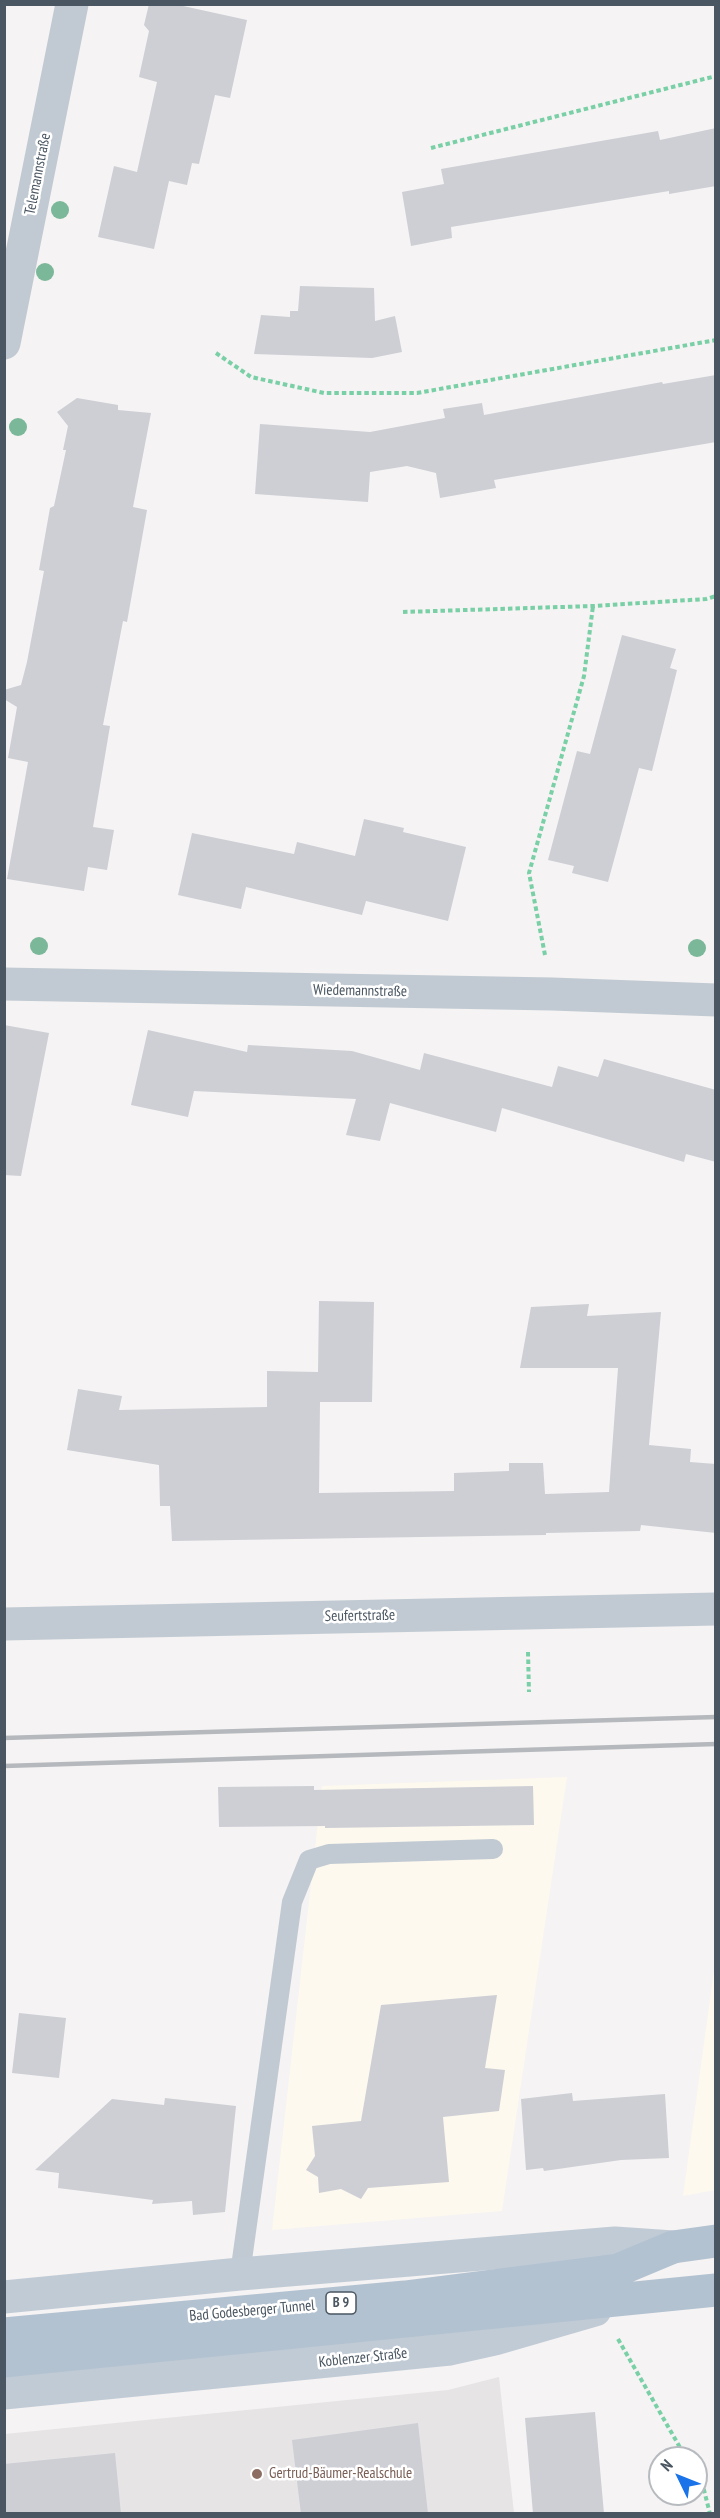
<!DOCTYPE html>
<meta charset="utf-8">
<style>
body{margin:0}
#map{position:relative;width:720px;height:2518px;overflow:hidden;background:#f5f3f3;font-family:"PT Sans Narrow",sans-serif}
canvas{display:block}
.frame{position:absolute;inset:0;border:6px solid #4a5661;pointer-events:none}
.north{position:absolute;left:648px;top:2446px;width:60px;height:60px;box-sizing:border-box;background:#fff;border:2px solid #b7bbc0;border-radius:50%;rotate:313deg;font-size:16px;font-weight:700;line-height:24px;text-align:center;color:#4a5661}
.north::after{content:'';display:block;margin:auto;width:21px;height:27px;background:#1a73e8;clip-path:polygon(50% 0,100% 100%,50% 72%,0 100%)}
</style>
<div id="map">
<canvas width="720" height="2518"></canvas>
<div class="frame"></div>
<div class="north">N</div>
</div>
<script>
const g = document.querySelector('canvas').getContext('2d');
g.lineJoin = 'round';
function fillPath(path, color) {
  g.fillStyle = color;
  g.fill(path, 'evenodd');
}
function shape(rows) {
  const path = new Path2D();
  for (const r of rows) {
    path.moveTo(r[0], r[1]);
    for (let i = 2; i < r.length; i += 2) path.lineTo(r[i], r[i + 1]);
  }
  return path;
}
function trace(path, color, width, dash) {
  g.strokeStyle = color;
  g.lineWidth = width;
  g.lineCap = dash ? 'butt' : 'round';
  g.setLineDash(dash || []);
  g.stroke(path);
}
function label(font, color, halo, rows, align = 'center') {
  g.font = font + ' "PT Sans Narrow",sans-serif';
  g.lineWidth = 5;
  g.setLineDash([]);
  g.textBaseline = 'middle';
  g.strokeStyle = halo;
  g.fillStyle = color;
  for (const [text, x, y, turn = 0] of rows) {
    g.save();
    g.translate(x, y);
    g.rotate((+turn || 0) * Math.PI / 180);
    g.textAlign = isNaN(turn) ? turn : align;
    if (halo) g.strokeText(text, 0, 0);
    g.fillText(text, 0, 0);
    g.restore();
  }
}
const commercial = shape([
 [567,1777,502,2211,272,2230,322,1786],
 [715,1963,715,2190,683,2196]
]);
const education = shape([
 [499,2377,514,2513,5,2514,5,2434,448,2390]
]);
const building = shape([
 [149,4,174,4,247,20,230,98,215,95,199,164,192,163,187,185,169,181,154,249,98,237,114,166,137,172,157,82,139,77,149,31,144,25],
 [716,128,716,186,669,194,669,191,451,227,452,238,411,246,402,192,444,184,441,169,658,131,660,140],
 [300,286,374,288,375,321,395,316,402,352,372,358,254,354,261,315,290,317,290,311,298,311],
 [716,375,716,442,494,480,496,488,440,498,436,473,407,466,370,472,368,502,255,494,260,424,370,432,445,418,443,409,482,403,484,415,662,382,663,384],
 [77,398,118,405,118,410,151,413,133,507,147,510,127,622,123,621,103,725,110,726,93,827,114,830,107,870,88,867,84,891,7,879,28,762,8,758,17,707,4,699,4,690,21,685,27,662,44,571,39,570,50,508,54,506,66,450,63,450,68,426,57,412],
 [622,635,676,649,670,668,677,670,652,771,639,768,608,882,572,873,574,866,548,860,577,751,590,754],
 [364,819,404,828,403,832,466,847,448,921,366,901,362,915,246,887,241,909,178,895,192,833,294,854,297,842,355,856],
 [4,1025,49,1033,21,1176,4,1175],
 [148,1030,247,1052,248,1045,352,1051,420,1070,424,1053,552,1087,558,1066,598,1077,604,1059,716,1090,716,1162,686,1154,684,1162,502,1108,496,1132,390,1103,380,1141,346,1135,356,1099,194,1091,188,1117,131,1105],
 [319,1301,374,1302,372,1402,320,1402,319,1493,454,1491,454,1473,509,1471,509,1463,543,1463,545,1494,609,1492,618,1368,520,1368,531,1307,589,1304,587,1316,661,1312,649,1445,691,1449,690,1462,716,1464,716,1533,641,1525,640,1531,546,1533,546,1535,172,1541,170,1506,160,1506,159,1465,67,1450,78,1389,122,1396,119,1410,267,1407,267,1371,318,1372],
 [314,1786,314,1790,533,1786,534,1825,325,1828,325,1826,219,1827,218,1787],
 [497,1995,485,2068,505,2070,499,2111,443,2117,449,2182,368,2188,361,2199,341,2189,319,2193,318,2177,306,2170,315,2156,312,2126,361,2121,381,2005],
 [19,2013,66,2018,59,2078,12,2073],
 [572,2093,573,2101,665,2094,669,2158,621,2160,544,2171,543,2168,526,2170,521,2099],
 [165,2098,236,2106,225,2212,193,2215,192,2201,152,2204,153,2200,58,2188,59,2173,35,2170,112,2099,164,2105],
 [595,2412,604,2514,533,2514,525,2418],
 [418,2423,428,2514,301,2514,292,2440],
 [115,2453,121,2514,4,2514,4,2464]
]);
const path = shape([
 [431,148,716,76],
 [216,353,251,377,324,393,417,393,716,340],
 [403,612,593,606,706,599,716,596],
 [545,955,529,873,584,676,593,606],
 [528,1652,529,1692],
 [618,2339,686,2458],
 [696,2476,704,2490,710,2514]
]);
const lane = shape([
 [240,2274,292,1902,309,1860,329,1854,493,1849]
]);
const street = shape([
 [4,343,72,4],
 [4,984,552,994,716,1000],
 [4,1624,716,1609]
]);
const secondary = shape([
 [4,2297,240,2274,615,2243,673,2247],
 [4,2393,450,2349,495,2339,595,2310]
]);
const primary = shape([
 [4,2334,405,2297,618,2270,673,2247,716,2241],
 [4,2361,716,2290]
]);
const rail = shape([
 [4,1738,716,1717],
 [4,1766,716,1744]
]);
const trees = [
 [60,210],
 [45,272],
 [18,427],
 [39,946],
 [697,948]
];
const markers = [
 [257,2474,6,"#8d6e63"]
];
const shields = [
 [341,2303,30]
];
const shieldNames = [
 ["B 9",341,2303]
];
const streetNames = [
 ["Telemannstraße",38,174,-79],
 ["Wiedemannstraße",360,991,1],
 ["Seufertstraße",360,1616,-1],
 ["Bad Godesberger Tunnel",252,2311,-5],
 ["Koblenzer Straße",363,2358,-6]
];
const educationNames = [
 ["Gertrud-Bäumer-Realschule",269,2474]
];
fillPath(commercial, '#fdf9ef');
fillPath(education, '#e6e4e5');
fillPath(building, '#cdcfd5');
trace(path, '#7ad0a6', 4, [4.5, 3]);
trace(lane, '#c1cad2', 20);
trace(street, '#c1cad2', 33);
trace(secondary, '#c1cbd6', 33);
trace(primary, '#b3c2d1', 33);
trace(rail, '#b5b8bd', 4.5);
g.fillStyle = '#7bb799';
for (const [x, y] of trees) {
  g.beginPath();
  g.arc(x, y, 9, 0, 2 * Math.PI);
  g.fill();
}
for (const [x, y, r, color] of markers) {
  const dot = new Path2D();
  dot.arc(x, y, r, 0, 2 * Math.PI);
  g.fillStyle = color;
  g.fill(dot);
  trace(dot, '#fff', 2);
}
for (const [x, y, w] of shields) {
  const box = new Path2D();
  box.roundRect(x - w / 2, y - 11, w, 22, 4.5);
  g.fillStyle = '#fff';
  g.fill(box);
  trace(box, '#4a5661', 1.5);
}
label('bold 14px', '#4a5661', null, shieldNames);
label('15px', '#4a5661', '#fff', streetNames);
label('15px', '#785e54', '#fff', educationNames, 'left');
</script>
